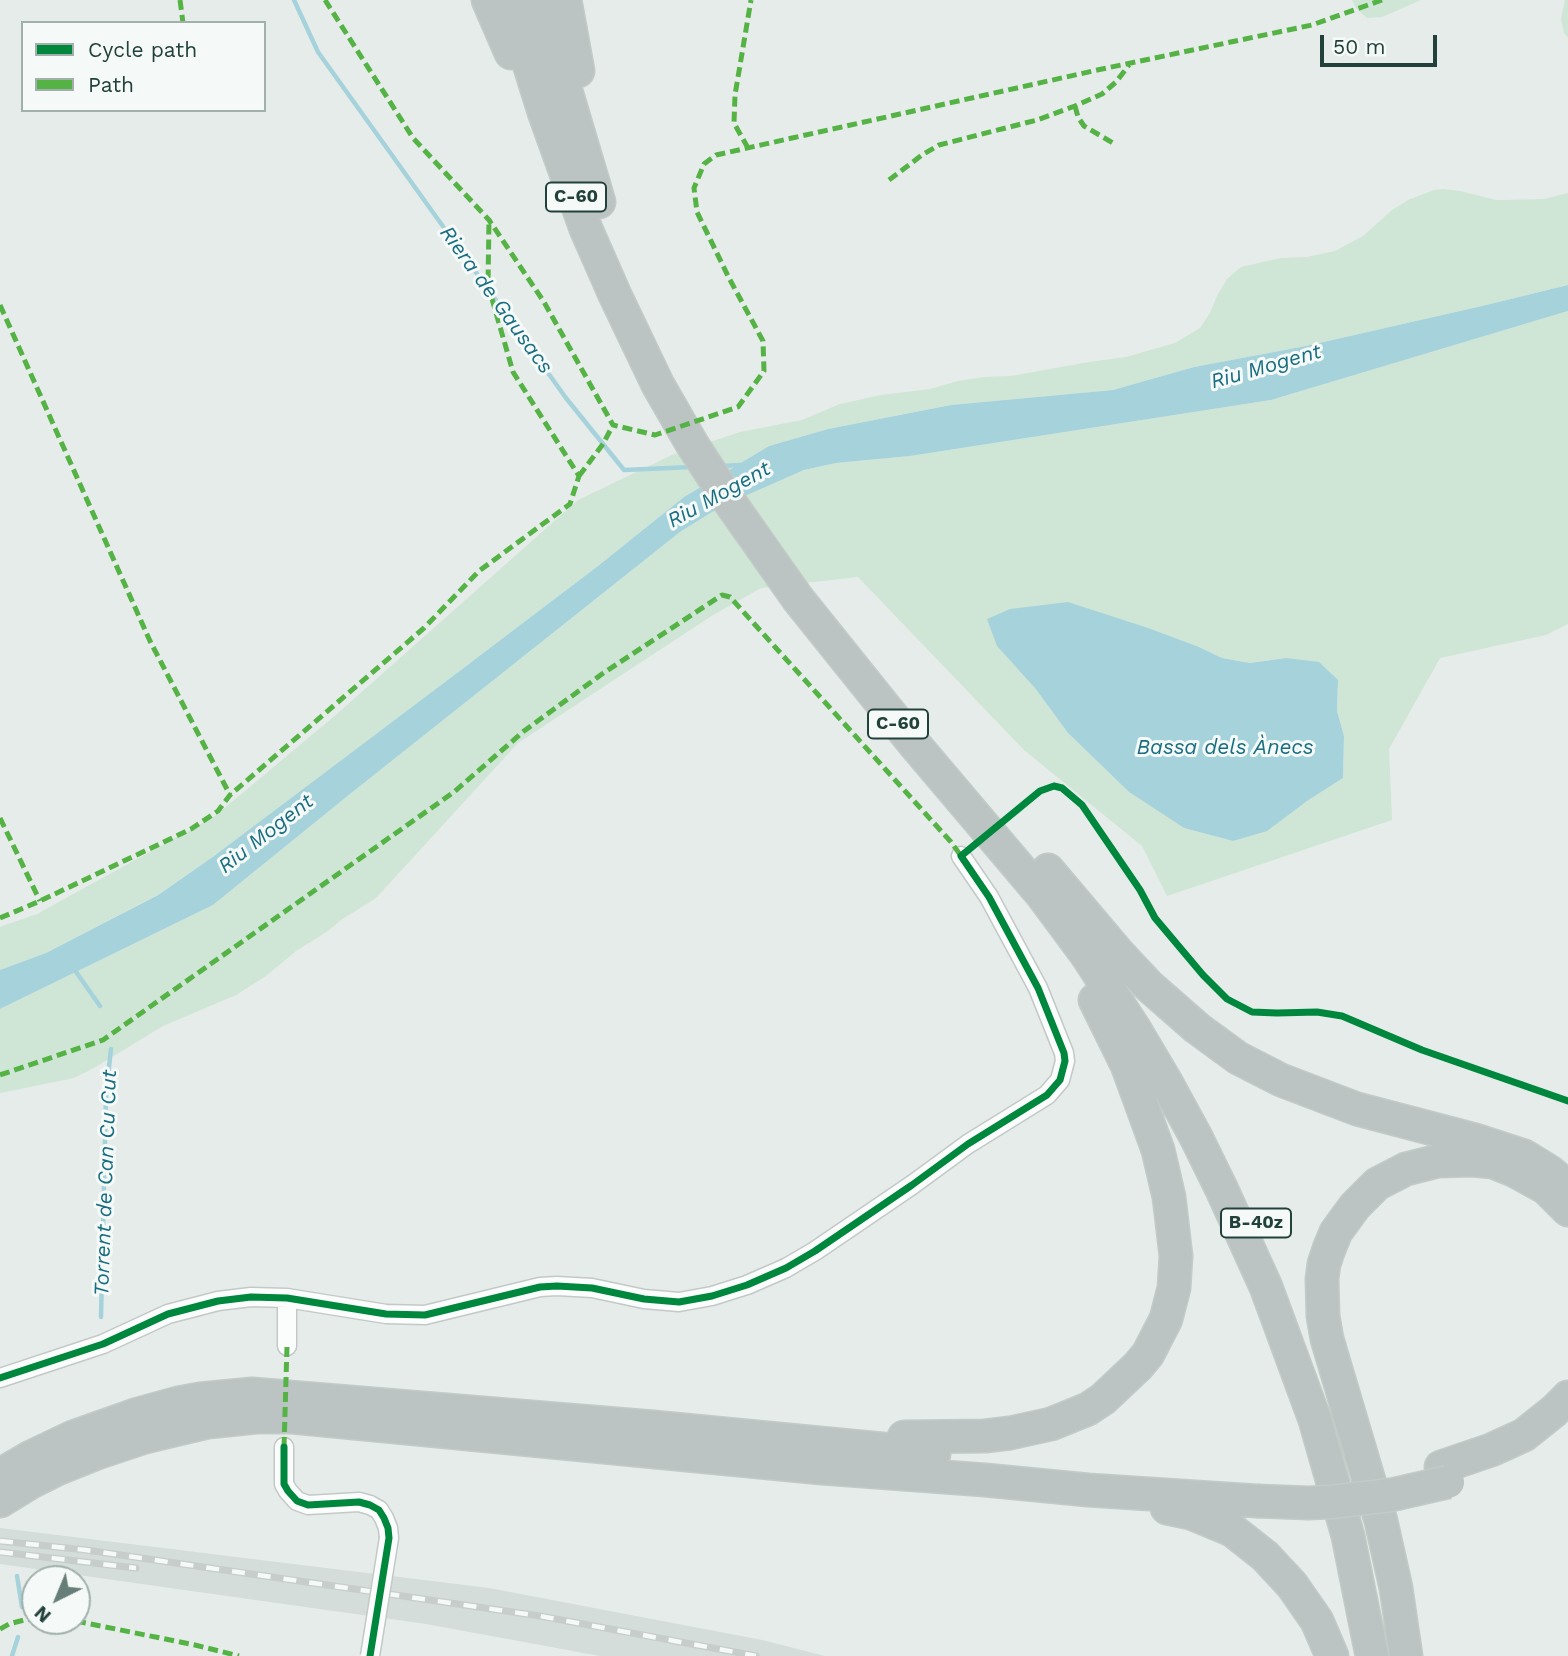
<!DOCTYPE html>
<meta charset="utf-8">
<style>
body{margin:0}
#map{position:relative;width:1568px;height:1656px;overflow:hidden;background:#e6ece9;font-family:"Work Sans",sans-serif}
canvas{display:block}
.legend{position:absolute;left:21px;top:21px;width:245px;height:91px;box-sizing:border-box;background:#f5faf8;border:2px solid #a1b0ac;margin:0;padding:9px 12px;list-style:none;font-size:21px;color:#22413a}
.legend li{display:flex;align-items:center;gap:14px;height:35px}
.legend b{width:35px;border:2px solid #a1b0ac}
.north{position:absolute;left:21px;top:1565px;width:70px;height:70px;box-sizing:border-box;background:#f5faf8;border:2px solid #a1b0ac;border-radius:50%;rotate:223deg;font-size:19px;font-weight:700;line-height:28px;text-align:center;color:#22413a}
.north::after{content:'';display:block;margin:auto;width:24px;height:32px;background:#677d77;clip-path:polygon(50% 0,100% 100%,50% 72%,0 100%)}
.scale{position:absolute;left:1320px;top:35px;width:117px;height:32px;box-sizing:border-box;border:4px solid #22413a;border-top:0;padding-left:9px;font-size:21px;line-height:24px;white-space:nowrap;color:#22413a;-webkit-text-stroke:5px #f5faf8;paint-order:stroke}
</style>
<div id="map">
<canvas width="1568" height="1656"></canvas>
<ul class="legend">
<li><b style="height:9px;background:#00873e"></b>Cycle path</li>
<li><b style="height:9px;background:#55b346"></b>Path</li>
</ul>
<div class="north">N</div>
<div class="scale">50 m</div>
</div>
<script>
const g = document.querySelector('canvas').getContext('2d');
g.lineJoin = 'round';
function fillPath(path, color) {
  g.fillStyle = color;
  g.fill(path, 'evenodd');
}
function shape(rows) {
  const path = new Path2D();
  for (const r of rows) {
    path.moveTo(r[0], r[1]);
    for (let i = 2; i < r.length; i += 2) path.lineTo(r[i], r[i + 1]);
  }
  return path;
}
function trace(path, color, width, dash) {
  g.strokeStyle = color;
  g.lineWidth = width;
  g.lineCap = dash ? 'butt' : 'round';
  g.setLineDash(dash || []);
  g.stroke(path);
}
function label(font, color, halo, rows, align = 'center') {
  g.font = font + ' "Work Sans",sans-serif';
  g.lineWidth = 6;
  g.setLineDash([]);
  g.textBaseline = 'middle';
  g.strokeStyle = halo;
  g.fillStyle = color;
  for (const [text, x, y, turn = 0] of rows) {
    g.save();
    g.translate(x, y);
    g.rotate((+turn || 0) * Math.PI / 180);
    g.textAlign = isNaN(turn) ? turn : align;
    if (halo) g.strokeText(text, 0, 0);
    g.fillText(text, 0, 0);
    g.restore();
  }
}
const built = shape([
 [0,1528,489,1588,762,1640,825,1656,600,1656,426,1624,0,1564]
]);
const green = shape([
 [1352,0,1421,0,1382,17,1367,18,1356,8],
 [1565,0,1568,0,1568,38,1564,33,1561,19],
 [1443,189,1460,191,1496,200,1505,200,1544,199,1568,193,1568,285,1482,306,1306,346,1194,367,1113,390,951,405,828,429,769,446,684,497,598,566,457,673,214,856,157,895,46,953,0,970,0,927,37,914,215,816,337,714,578,500,674,454,740,432,802,420,840,404,881,395,930,389,958,381,985,377,1011,376,1089,362,1126,357,1175,343,1200,328,1210,313,1217,296,1227,279,1241,267,1281,258,1307,257,1335,251,1363,236,1392,210,1408,200,1434,190],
 [1568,311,1568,624,1546,635,1440,658,1389,749,1392,820,1167,896,1142,846,1024,750,858,577,761,588,713,615,518,743,376,898,341,920,328,931,296,951,266,976,236,995,163,1026,94,1068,74,1078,0,1093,0,1009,213,905,350,794,680,532,720,507,804,470,836,463,910,456,1271,400],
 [1199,647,1222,658,1250,663,1286,658,1338,680,1337,711,1344,736,1343,778,1307,801,1233,841,1184,828,1129,792,1068,733,1035,688]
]);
const water = shape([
 [1568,285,1568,311,1271,400,910,456,836,463,804,470,720,507,680,532,350,794,213,905,0,1009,0,970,46,953,158,895,214,856,457,673,598,566,684,497,769,446,828,429,951,405,1113,390,1194,367,1306,346,1482,306],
 [1068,602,1148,628,1199,647,1222,658,1250,663,1286,658,1319,662,1338,680,1337,711,1344,736,1343,778,1307,801,1267,831,1233,841,1184,828,1129,792,1068,733,1035,688,997,646,987,619,1010,609]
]);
const stream = shape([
 [294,0,318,52,566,398,624,470,692,467],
 [722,466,741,465],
 [74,969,100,1006],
 [101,1317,106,1094,111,1049],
 [17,1576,22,1607],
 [12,1656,18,1637]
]);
const street = shape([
 [287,1346,287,1298],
 [0,1378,103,1344,168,1314,218,1301,251,1297,287,1298,386,1314,425,1315,540,1287,557,1286,592,1288,644,1299,679,1302,712,1296,747,1285,786,1268,815,1251,912,1185,968,1144,1047,1095,1060,1080,1065,1061,1064,1053,1038,988,989,897,961,856],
 [284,1447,284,1484,288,1491,297,1501,308,1505,359,1502,370,1505,379,1510,384,1518,388,1528,389,1538]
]);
const highway = shape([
 [488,0,511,53],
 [513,0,525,51,544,112,586,229,615,295,658,385,692,444,729,501,798,599,916,746,1043,896,1086,954,1134,1028,1166,1082,1196,1137,1222,1190,1266,1287,1315,1420,1348,1536,1372,1656],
 [539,0,599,202],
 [565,0,578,71],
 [1048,870,1119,954,1149,986,1197,1028,1238,1058,1281,1080,1357,1109,1475,1140,1524,1156,1550,1172,1568,1187],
 [904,1437,985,1436,1010,1433,1051,1424,1088,1409,1103,1399,1138,1366,1148,1354,1166,1319,1174,1288,1176,1256,1169,1197,1158,1150,1138,1095,1127,1065,1095,1000],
 [1441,1467,1491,1450,1524,1435,1554,1411,1568,1397],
 [0,1475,31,1457,73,1437,138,1414,178,1403,200,1399,252,1394,653,1427,934,1454],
 [0,1501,31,1482,57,1469,97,1453,145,1437,208,1422,256,1417,292,1417,822,1468,985,1480,1088,1490,1257,1501],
 [1167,1508,1191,1513,1232,1530,1265,1556,1292,1585,1317,1621,1332,1656],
 [1406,1656,1396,1588,1381,1521,1327,1339,1323,1316,1322,1279,1324,1264,1329,1249,1336,1232,1355,1206,1377,1184,1406,1169,1438,1161,1473,1160,1493,1162,1513,1170,1546,1188,1568,1210]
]);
const rail = shape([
 [0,1541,86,1550,540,1616,756,1656],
 [0,1552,136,1568]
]);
const streetBridge = shape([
 [370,1656,389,1538]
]);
const highwayBridge = shape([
 [1257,1501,1308,1503,1331,1502,1391,1495,1448,1482]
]);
const quiet = shape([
 [180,0,183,23],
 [325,0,413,138,489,220,544,302,613,425,655,435,738,407,764,371,763,341,729,278,697,212,694,188,704,164,716,155,1102,69,1312,25,1382,0],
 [1075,106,1078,117,1084,126,1113,143],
 [748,148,734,123,735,95,751,0],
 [889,180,922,155,939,145,1037,120,1075,106,1102,94,1116,82,1129,65],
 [0,305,150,641,230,795],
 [579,476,603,444,613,425],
 [0,818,40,901],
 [0,918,40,901,191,829,218,811,230,795,424,628,479,571,570,504,579,476,513,372,488,285,489,220],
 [0,1075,103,1040,454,792,524,731,602,674,722,595,730,597,951,842,961,856,966,853],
 [284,1447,287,1346],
 [76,1621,195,1645,239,1656],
 [0,1629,9,1624,24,1620,35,1619]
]);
const cycleway = shape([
 [0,1378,103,1344,168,1314,218,1301,251,1297,287,1298,386,1314,425,1315,540,1287,557,1286,592,1288,644,1299,679,1302,712,1296,747,1285,786,1268,815,1251,912,1185,968,1144,1047,1095,1060,1080,1065,1061,1064,1053,1038,988,989,897,961,856,1040,791,1054,786,1062,788,1082,805,1140,890,1155,918,1203,975,1227,999,1252,1012,1277,1013,1317,1012,1342,1016,1422,1050,1568,1101],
 [284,1447,284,1484,288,1491,297,1501,308,1505,359,1502,370,1505,379,1510,384,1518,388,1528,389,1538,370,1656]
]);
const shields = [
 [576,197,60],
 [898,724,60],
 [1256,1223,70]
];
const shieldNames = [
 ["C-60",576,197],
 ["C-60",898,724],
 ["B-40z",1256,1223]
];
const waterNames = [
 ["Riera de Gausacs",496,300,54],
 ["Riu Mogent",1266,367,-16],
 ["Riu Mogent",719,495,-29],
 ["Bassa dels Ànecs",1225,748],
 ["Riu Mogent",266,834,-38],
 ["Torrent de Can Cu Cut",106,1183,-88]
];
fillPath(built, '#d4ddd9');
fillPath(green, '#cfe5d6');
fillPath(water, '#a6d3db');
trace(stream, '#a6d3db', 4.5);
trace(street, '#c3c9c7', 21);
trace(highway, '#c2cbc8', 35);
trace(street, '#fbfcfc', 18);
trace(highway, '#bbc4c2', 32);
trace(rail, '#c7cdcb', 7);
trace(rail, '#f5faf8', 4.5, [13]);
trace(streetBridge, '#c3c9c7', 21, []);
trace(highwayBridge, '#c2cbc8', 35, []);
trace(streetBridge, '#fbfcfc', 18);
trace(highwayBridge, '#bbc4c2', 32);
trace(quiet, '#55b346', 5, [10, 5]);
trace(cycleway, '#00873e', 7);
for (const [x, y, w] of shields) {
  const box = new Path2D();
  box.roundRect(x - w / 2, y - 14.5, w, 29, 5);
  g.fillStyle = '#f5faf8';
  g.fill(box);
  trace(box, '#22413a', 2);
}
label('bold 18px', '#22413a', null, shieldNames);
label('italic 21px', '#196d81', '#f5faf8', waterNames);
</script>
